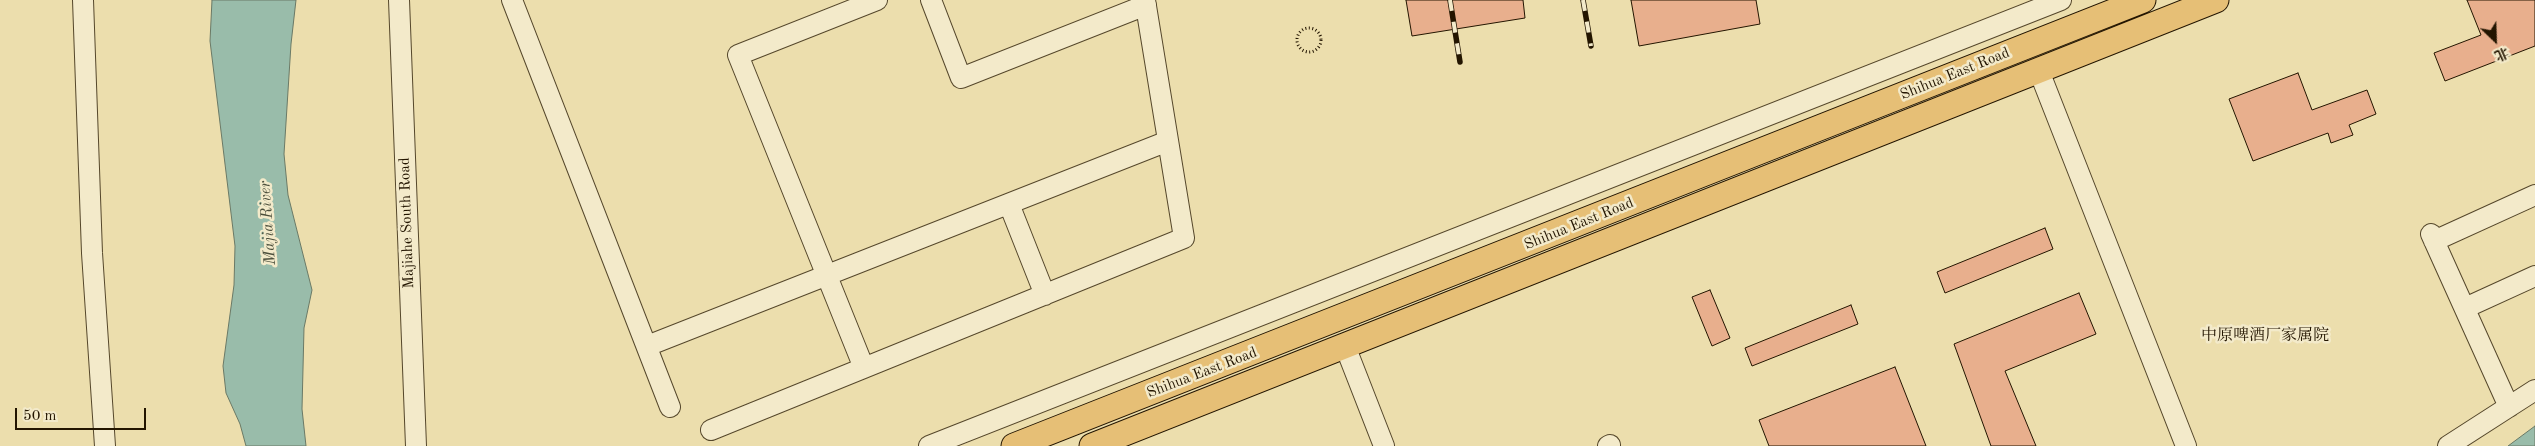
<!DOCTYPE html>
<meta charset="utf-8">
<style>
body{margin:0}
#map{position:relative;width:2535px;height:446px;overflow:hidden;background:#ecdead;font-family:"Old Standard TT","Noto Serif SC",serif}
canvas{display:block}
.north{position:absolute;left:2470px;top:15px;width:50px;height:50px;-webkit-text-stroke:4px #f3eaca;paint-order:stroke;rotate:156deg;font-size:14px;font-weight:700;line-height:20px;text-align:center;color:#231500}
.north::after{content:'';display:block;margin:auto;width:18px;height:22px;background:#231500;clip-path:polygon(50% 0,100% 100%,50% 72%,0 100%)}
.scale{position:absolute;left:15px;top:408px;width:131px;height:22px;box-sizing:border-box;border:2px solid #231500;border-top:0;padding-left:6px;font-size:15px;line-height:18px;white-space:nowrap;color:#231500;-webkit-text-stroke:4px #f3eaca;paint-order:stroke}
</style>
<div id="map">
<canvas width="2535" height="446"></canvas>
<div class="north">北</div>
<div class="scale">50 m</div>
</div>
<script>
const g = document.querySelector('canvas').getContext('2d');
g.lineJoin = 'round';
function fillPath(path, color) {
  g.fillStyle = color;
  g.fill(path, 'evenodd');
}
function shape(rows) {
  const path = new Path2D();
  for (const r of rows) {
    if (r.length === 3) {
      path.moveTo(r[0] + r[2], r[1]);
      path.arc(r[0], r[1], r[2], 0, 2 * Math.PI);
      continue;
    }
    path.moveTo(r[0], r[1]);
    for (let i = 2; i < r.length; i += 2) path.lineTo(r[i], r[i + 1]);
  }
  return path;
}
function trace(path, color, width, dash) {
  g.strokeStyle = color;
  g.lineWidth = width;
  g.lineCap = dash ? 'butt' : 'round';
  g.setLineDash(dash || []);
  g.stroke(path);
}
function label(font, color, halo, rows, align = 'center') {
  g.font = font + ' "Old Standard TT","Noto Serif SC",serif';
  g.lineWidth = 5;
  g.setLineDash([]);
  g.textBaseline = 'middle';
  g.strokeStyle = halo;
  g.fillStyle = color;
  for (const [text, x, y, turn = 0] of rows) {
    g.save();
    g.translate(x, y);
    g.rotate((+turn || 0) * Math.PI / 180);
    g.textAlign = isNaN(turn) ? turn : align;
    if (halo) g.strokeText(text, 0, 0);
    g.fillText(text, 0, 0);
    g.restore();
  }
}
const water = shape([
 [212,0,296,0,291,44,284,154,288,195,312,290,304,328,302,409,306,446,246,446,240,424,226,393,223,366,234,285,235,246,210,41,212,0],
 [2535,426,2535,446,2508,446,2535,426]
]);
const building = shape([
 [1406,0,1523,0,1525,18,1412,36,1406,0],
 [1631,0,1756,0,1760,24,1639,46,1631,0],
 [2467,0,2535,0,2535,46,2445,81,2434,53,2481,35,2467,0],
 [2298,73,2312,110,2367,90,2376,114,2349,125,2353,135,2331,143,2328,133,2253,161,2229,99,2298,73],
 [2045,228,2053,249,1945,293,1937,272,2045,228],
 [1710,290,1730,338,1712,346,1692,297,1710,290],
 [2079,293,2096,334,2005,371,2036,446,1991,446,1954,344,2079,293],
 [1851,305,1858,324,1752,366,1745,348,1851,305],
 [1895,367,1926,446,1769,446,1759,420,1895,367]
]);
const path = shape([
 [1309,40,12]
]);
const minor = shape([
 [83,0,92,253,105,446],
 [399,0,416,446],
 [512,0,670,407],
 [931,0,961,78,1146,5],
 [2039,71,2186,446],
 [1009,204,1045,295],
 [2431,234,2509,407],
 [2434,241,2535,195],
 [2465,308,2535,276],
 [647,346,1168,141],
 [1345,346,1384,446],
 [864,368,738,55,877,0],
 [711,430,1184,238,1145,0],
 [929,446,2061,0],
 [1608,446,1610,445],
 [2448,446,2535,390]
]);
const major = shape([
 [1014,446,2143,0],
 [1092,446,2216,0]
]);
const rail = shape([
 [1450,0,1460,62],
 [1583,0,1591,46]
]);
const streetNames = [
 ["Shihua East Road",1955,74,-22],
 ["Majiahe South Road",407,223,-92],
 ["Shihua East Road",1579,224,-22],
 ["Shihua East Road",1202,373,-21]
];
const waterNames = [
 ["Majia River",268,223,-94]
];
const neighbourhoodNames = [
 ["中原啤酒厂家属院",2265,336]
];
fillPath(water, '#99bcaa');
trace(water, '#6a7966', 1);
fillPath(building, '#e8af8d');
trace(building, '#231500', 1);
trace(minor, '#55472b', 22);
trace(major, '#231500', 27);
trace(path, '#231500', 3, [1, 2.5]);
trace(minor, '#f3eaca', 20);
trace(major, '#e6bf76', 25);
trace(rail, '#231500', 5.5);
trace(rail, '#f3eaca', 4, [11]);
label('15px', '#231500', '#f3eaca', streetNames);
label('italic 16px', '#4c4f3c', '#f3eaca', waterNames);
label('16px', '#231500', '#f3eaca', neighbourhoodNames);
</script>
